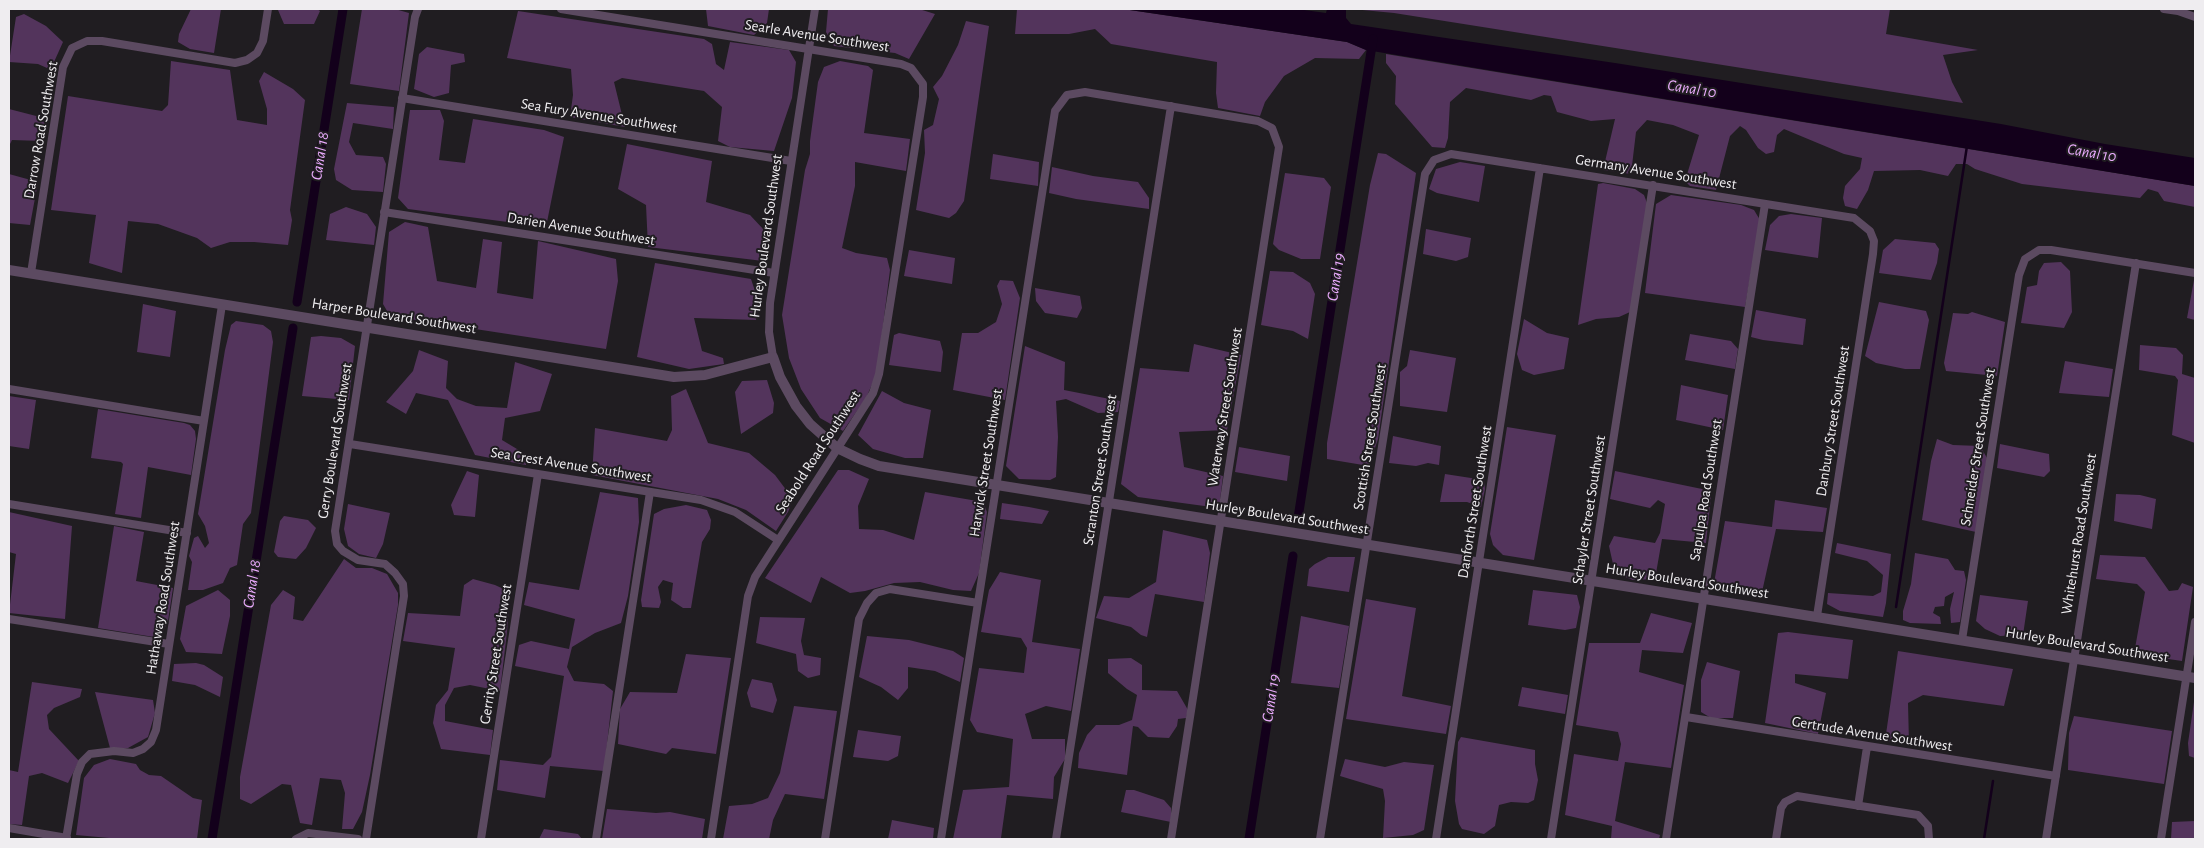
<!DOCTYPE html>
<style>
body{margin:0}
#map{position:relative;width:2204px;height:848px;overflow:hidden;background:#201d21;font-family:"Alegreya Sans",sans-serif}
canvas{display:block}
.frame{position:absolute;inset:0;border:10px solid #efedf0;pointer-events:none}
</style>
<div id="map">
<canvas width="2204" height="848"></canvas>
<div class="frame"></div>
</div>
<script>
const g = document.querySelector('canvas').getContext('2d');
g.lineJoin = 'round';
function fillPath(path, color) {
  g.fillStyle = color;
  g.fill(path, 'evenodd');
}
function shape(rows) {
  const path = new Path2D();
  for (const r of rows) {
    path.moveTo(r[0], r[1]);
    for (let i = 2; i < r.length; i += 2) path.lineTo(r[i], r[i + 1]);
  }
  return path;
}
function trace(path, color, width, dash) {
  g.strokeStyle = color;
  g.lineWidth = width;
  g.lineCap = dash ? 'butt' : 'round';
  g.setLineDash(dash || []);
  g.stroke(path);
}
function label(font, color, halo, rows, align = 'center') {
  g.font = font + ' "Alegreya Sans",sans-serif';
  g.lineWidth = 4;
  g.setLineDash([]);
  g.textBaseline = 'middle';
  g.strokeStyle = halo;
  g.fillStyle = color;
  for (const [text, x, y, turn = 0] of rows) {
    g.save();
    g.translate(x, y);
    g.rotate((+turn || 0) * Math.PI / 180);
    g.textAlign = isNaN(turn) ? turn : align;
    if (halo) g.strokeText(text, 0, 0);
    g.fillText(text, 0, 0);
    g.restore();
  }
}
const green = shape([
 [191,9,221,9,214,53,190,49,178,42,179,34],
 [279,9,317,9,320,11,314,24,284,24,278,10],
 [362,9,395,9,409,13,399,91,350,84],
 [706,9,769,9,767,23,754,35,708,26],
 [828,9,919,9,935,14,909,59,895,53,834,46,826,32],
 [1017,9,1123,9,1347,42,1366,50,1359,59,1315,58,1284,76,1265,102,1260,116,1218,108,1216,93,1217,62,1111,44,1095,29,1069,34,1015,34],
 [1352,9,1890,9,1886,34,1978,50,1943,55,1952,82,1963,103,1394,13],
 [518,11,704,39,712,44,716,64,724,70,730,42,789,50,796,62,792,98,774,151,730,147,718,141,722,107,704,91,622,78,614,82,625,127,570,117,573,95,571,69,507,58],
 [24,14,46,26,63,42,54,62,47,68,38,64,9,62,16,17],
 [966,21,989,26,964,201,956,213,949,218,916,210,925,153,924,130,933,125,939,99,933,87,942,76,958,45],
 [427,47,464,54,465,62,451,65,449,93,434,97,414,89,419,54],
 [1386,54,2195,186,2195,207,2164,201,2158,192,2148,189,2140,198,2022,184,1975,169,1967,164,1956,164,1948,176,1920,170,1874,171,1868,190,1857,209,1845,206,1843,198,1845,186,1860,169,1862,158,1844,154,1784,129,1777,135,1774,152,1766,154,1758,148,1746,130,1740,126,1730,136,1716,190,1690,186,1685,181,1699,135,1673,125,1647,120,1636,132,1631,174,1603,170,1615,119,1591,121,1557,112,1551,96,1544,95,1531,100,1466,88,1450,102,1448,138,1445,148,1432,147,1395,104,1396,76,1386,63],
 [171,61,230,70,237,120,267,125,267,109,259,81,264,72,293,89,305,100,290,210,292,220,288,245,254,242,230,242,211,248,197,238,158,224,128,221,122,273,89,263,96,215,51,210,68,96,162,111,168,105],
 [840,61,868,66,873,70,864,133,910,139,906,171,855,162,855,186,842,248,856,253,887,258,890,270,877,373,866,398,843,431,820,418,801,389,789,358,782,315,805,170,810,154,810,141,818,82,824,67],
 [347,103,394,107,393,129,353,123,349,142,356,155,383,157,386,164,383,192,352,190,336,180,334,169],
 [9,109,44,118,48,126,42,141,12,140,9,146],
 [410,110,440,110,444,121,439,160,465,163,473,119,544,130,564,137,546,227,408,209,398,198],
 [627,144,712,161,706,202,750,215,764,230,763,261,648,247,646,205,618,189],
 [1378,153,1386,154,1416,173,1378,439,1369,466,1327,459,1327,443,1370,185],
 [993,154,1039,162,1038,186,990,179],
 [1460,162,1485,166,1479,202,1437,193,1429,189,1436,169],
 [1052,167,1093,176,1138,182,1149,198,1149,209,1076,199,1049,193],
 [1285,173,1324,178,1331,187,1320,259,1301,259,1279,250,1273,244],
 [9,174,38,182,30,225,9,223],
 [1603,183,1635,189,1644,195,1647,203,1630,312,1619,317,1596,319,1578,325,1598,184],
 [1671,195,1741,205,1754,210,1760,220,1745,307,1645,293,1656,204],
 [346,207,367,214,376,227,374,245,326,240,330,214],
 [1791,214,1822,218,1818,258,1765,250,1770,225,1779,216],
 [405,222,428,227,437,281,476,288,483,239,502,242,497,293,533,299,538,241,616,259,618,281,606,349,390,316,383,304,389,232],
 [1426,229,1471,238,1468,257,1456,261,1423,254],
 [1895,239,1935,243,1939,249,1937,263,1931,280,1879,273,1883,250],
 [909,250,955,258,952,284,904,276],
 [2061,262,2070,271,2072,312,2064,328,2021,323,2027,287,2037,285,2039,271,2044,263],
 [655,263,751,279,759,303,756,320,694,318,702,351,723,358,724,364,689,369,637,357],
 [1270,271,1293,272,1310,283,1315,294,1308,339,1293,331,1261,325],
 [1000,280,1013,281,1020,298,1005,400,953,390,962,333,978,333,996,322,1002,304,997,286],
 [2194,280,2195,280,2195,320,2187,318],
 [1035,288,1080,296,1082,308,1077,318,1045,313,1036,301],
 [1879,302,1926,311,1929,320,1920,369,1905,369,1876,363,1865,356],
 [143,304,176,311,170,357,137,352],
 [1756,310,1806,319,1803,345,1763,340,1751,337],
 [1972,312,2005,322,1997,376,1946,371,1944,363,1953,313,1968,314],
 [1524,319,1547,333,1569,338,1564,369,1534,375,1522,370,1517,354],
 [236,321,263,325,271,331,273,342,251,513,243,524,237,565,230,568,223,583,203,590,188,590,192,562,189,556,194,538,198,536,205,548,209,543,205,526,198,514,225,350,231,325],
 [899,333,940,341,943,352,941,372,889,365,894,335],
 [1690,334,1731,341,1738,349,1735,369,1685,360],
 [321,336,341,338,355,346,349,400,302,396,311,337],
 [1194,344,1241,355,1227,430,1179,432,1184,467,1223,476,1219,508,1138,497,1121,484,1140,368,1189,372],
 [2140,345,2176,348,2183,355,2182,374,2195,378,2195,443,2172,435,2178,380,2175,376,2139,370],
 [1025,346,1065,362,1064,390,1120,401,1118,412,1098,413,1066,399,1056,401,1058,437,1056,477,1050,480,1019,479,1006,466],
 [419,350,448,361,446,388,457,399,476,406,507,408,515,362,552,374,540,411,505,418,502,440,527,455,526,465,475,455,448,400,416,393,406,414,386,402,413,371],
 [1410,350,1456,358,1447,412,1400,406,1400,372,1407,366],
 [2065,361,2113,369,2109,397,2059,393],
 [767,380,774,403,773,413,741,434,735,392,742,381],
 [1681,385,1728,395,1723,430,1676,420],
 [686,389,708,443,749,453,775,475,793,499,788,512,776,531,746,510,718,499,592,475,595,428,667,441,672,430,671,396],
 [882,391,904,403,931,410,923,458,905,458,873,449,858,435],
 [9,396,36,400,29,449,9,446],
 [98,409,184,423,190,425,195,431,196,439,191,475,148,467,141,518,115,514,123,464,121,462,91,458],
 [1507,427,1556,435,1534,560,1503,555,1493,545,1490,534],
 [1393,436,1441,446,1439,465,1428,463,1416,466,1389,463],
 [1937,439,1953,445,1980,446,1987,458,1976,532,1922,520,1931,461],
 [2000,444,2049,454,2050,471,2044,477,1997,468],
 [1239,447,1290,456,1287,481,1235,472],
 [838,470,849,470,869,479,858,506,859,529,883,530,914,540,925,492,983,502,987,512,979,573,971,591,953,590,920,582,894,583,865,591,850,593,821,577,811,603,765,578],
 [467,471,479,475,475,517,454,515,451,505],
 [1615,471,1702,489,1711,497,1706,543,1662,539,1655,579,1633,580,1615,573,1609,546,1614,536,1655,543,1660,533,1665,504,1658,500,1650,508,1610,499],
 [1445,474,1484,480,1485,489,1481,507,1467,502,1440,502],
 [600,492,638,498,639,522,628,596,621,623,595,633,572,647,567,667,574,681,604,684,613,691,604,771,550,766,545,798,497,790,500,760,543,765,551,757,564,676,515,666,519,645,531,641,569,649,575,619,524,605,529,582,579,590],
 [2116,494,2140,495,2156,499,2152,529,2114,521],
 [1775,500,1827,508,1823,532,1776,529,1762,592,1719,588,1714,583,1725,521,1772,527],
 [1002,503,1029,507,1049,511,1042,524,1000,519],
 [348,504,390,513,383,544,376,558,359,554,348,546,344,529],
 [686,505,707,510,711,520,710,529,702,542,691,608,683,608,671,600,673,583,663,580,658,587,661,602,659,608,642,607,641,600,654,514,664,509],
 [9,512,72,526,65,619,9,613,16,554,9,552],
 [284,516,308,520,316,528,306,548,296,559,278,557,274,552,280,521],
 [114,526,144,532,136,581,173,588,168,621,162,633,154,637,98,628],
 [1163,530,1207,540,1210,553,1204,602,1155,594,1147,637,1141,635,1131,627,1096,618,1104,596,1129,598,1156,582],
 [1837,543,1891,554,1886,603,1883,617,1840,611,1827,604,1828,593,1873,596,1881,592,1883,575,1867,561,1835,553],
 [1915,553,1948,559,1955,570,1964,571,1966,580,1960,622,1951,623,1950,609,1954,592,1945,597,1944,606,1935,607,1933,613,1940,617,1941,624,1910,623,1903,620,1903,611,1911,584],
 [2100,555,2145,557,2169,591,2178,590,2182,583,2193,587,2182,661,2134,654,2145,592,2137,584,2096,579],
 [1328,557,1355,557,1349,592,1307,586,1309,569,1315,564],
 [344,559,356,568,372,568,387,574,398,593,398,605,370,775,362,812,353,829,342,829,345,793,341,780,320,778,312,825,300,823,291,785,282,784,251,804,240,799,240,777,271,605,283,590,295,597,293,619,303,621],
 [1000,572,1041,580,1032,642,1080,649,1071,711,1046,706,1025,714,1032,739,1065,739,1065,759,1054,777,1053,799,1007,795,1001,838,1050,839,953,839,963,790,1009,787,1013,739,977,732,970,720,979,668,1024,673,1027,648,1021,638,981,632,989,590],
 [473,579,495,585,510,592,507,632,500,691,470,685,454,688,445,705,445,721,493,730,490,755,441,749,433,723,436,705,448,690,455,648,403,641,408,613,460,616,464,585],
 [218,590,230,600,230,616,222,654,186,652,180,639,186,606],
 [1533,590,1577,595,1580,607,1576,628,1565,630,1528,625],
 [1980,595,2028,601,2023,635,2000,636,1985,629,1976,621],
 [1366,599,1416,608,1402,696,1451,706,1446,734,1346,719],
 [1651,613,1692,623,1683,653,1642,650,1639,672,1684,685,1671,768,1625,762,1615,821,1660,835,1659,839,1611,839,1612,826,1565,815,1574,754,1618,761,1621,744,1618,732,1576,725,1589,643,1640,643],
 [1301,616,1349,626,1339,688,1291,683],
 [760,617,805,618,801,641,804,655,821,658,820,675,808,678,798,671,796,654,756,643],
 [1788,632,1853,640,1848,679,1795,674,1795,683,1826,693,1818,734,1765,723,1778,633],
 [867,636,909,640,953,651,964,658,960,682,935,671,908,667,908,688,898,700,881,687,859,677],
 [1898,651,2013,669,2004,706,1923,695,1908,703,1909,743,1885,741],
 [686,654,731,658,716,754,672,748,666,754,618,744,620,709,630,692,677,693],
 [1131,658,1142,665,1142,690,1177,691,1188,710,1186,718,1178,719,1177,726,1169,738,1148,737,1138,727,1133,726,1127,775,1078,768,1079,753,1087,735,1096,725,1119,725,1132,720,1137,695,1127,689,1108,673,1108,659],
 [1707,662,1740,671,1733,718,1711,718,1701,712,1701,680],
 [196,663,204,665,223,677,220,697,195,685,172,681,174,664],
 [752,679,772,683,777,700,773,713,751,707,747,693],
 [32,682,82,689,80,697,54,708,47,715,49,729,79,761,68,783,42,773,29,776,22,825,9,824,9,770,18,772],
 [1522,687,1568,695,1565,714,1518,706],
 [95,692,153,700,155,713,148,737,128,748,110,748],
 [2195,695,2195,758,2189,756,2188,743],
 [794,706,837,711,824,799,785,794,773,820,769,839,723,839,729,806,752,804,768,798,780,773],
 [2074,716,2172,731,2164,784,2068,770,2069,733],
 [858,730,901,736,898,756,888,761,853,757],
 [1461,737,1535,750,1535,764,1538,780,1534,800,1528,803,1511,802,1499,805,1495,826,1484,834,1462,829,1459,824,1455,801,1458,742],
 [110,759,136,764,140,770,149,775,161,776,193,798,202,800,197,839,120,839,76,835,84,778,94,765],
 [1345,759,1385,767,1404,762,1434,765,1424,830,1413,835,1383,838,1385,801,1383,789,1340,776],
 [1126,790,1134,790,1164,800,1171,808,1171,822,1121,812],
 [607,809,656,813,670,812,705,819,702,839,602,839],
 [892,820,934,828,933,839,888,839],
 [2195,821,2195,839,2171,839,2172,822],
 [544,829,578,834,582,839,539,839]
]);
const water = shape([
 [1123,9,1297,9,1326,13,1327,9,1346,9,1346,18,1351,24,1615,63,2001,124,2105,144,2195,158,2195,186,1366,50,1347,42]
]);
const stream = shape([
 [1896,607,1967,146],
 [1984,839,1993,781]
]);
const canal = shape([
 [297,302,343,9],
 [1298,518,1373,39],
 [212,839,293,328],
 [1249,839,1293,556]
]);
const minor = shape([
 [561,9,901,64,911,68,923,84,923,97,879,374,873,393,755,577,748,596,711,839],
 [2164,9,2178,11,2195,17],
 [402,98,791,161],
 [384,212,774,273],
 [31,273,63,67,72,48,87,41,102,41,235,63,247,60,257,53,263,41,268,9],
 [773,357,769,332,770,303,815,9],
 [9,389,204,421],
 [350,444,701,500,735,512,778,540],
 [9,504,187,533],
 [9,619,169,644],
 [1962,640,2019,275,2025,259,2039,250,2051,250,2195,273],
 [1686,717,2056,776],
 [1858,806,1867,747],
 [9,828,67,838],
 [66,839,77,774,82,762,90,754,114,751,133,753,143,749,151,742,156,730,222,305],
 [296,839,308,833,358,839],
 [366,839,404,596,403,584,395,573,385,564,358,560,343,551,337,544,335,531,415,17,418,9],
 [481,839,538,474],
 [596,839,650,492],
 [825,839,859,619,867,603,876,593,890,589,978,603],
 [941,839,1055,111,1067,95,1085,92,1258,121,1272,128,1279,147,1171,839],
 [1056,839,1171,106],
 [1320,839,1425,174,1434,160,1451,154,1854,218,1870,231,1874,241,1873,254,1817,616],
 [1436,839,1540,168],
 [1551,839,1653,185],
 [1666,839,1765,204],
 [1776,839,1781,808,1785,802,1797,796,1918,815,1928,826,1929,839],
 [2046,839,2136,263],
 [2161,839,2195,622]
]);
const tertiary = shape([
 [9,270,674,377,705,375,773,357,780,377,796,406,810,424,837,448,860,459,879,466,2195,678]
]);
const streetNames = [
 ["Searle Avenue Southwest",817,36,9],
 ["Sea Fury Avenue Southwest",599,116,9],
 ["Darrow Road Southwest",41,130,-80],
 ["Germany Avenue Southwest",1656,172,9],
 ["Darien Avenue Southwest",581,229,9],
 ["Hurley Boulevard Southwest",766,236,-82],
 ["Harper Boulevard Southwest",394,316,9],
 ["Waterway Street Southwest",1225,407,-81],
 ["Danbury Street Southwest",1833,421,-81],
 ["Scottish Street Southwest",1370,437,-81],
 ["Gerry Boulevard Southwest",335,441,-81],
 ["Schneider Street Southwest",1978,447,-81],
 ["Seabold Road Southwest",818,452,-57],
 ["Harwick Street Southwest",986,463,-81],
 ["Sea Crest Avenue Southwest",571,465,9],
 ["Scranton Street Southwest",1100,470,-81],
 ["Sapulpa Road Southwest",1706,490,-81],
 ["Danforth Street Southwest",1475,502,-81],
 ["Schayler Street Southwest",1589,510,-81],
 ["Hurley Boulevard Southwest",1287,517,9],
 ["Whitehurst Road Southwest",2079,534,-81],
 ["Hurley Boulevard Southwest",1687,581,9],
 ["Hathaway Road Southwest",163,598,-81],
 ["Hurley Boulevard Southwest",2087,645,9],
 ["Gerrity Street Southwest",496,654,-81],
 ["Gertrude Avenue Southwest",1872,734,9]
];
const waterNames = [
 ["Canal 10",1692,89,9],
 ["Canal 10",2092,153,9],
 ["Canal 18",320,156,-81],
 ["Canal 19",1336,277,-81],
 ["Canal 18",252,584,-81],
 ["Canal 19",1271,698,-81]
];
fillPath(green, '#53345c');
fillPath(water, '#13001b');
trace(stream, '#13001b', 2.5);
trace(canal, '#13001b', 9);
trace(minor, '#5c4a61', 8);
trace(tertiary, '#5c4a61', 10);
label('15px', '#efedf0', '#201d21', streetNames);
label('italic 16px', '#ebacfe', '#201d21', waterNames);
</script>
